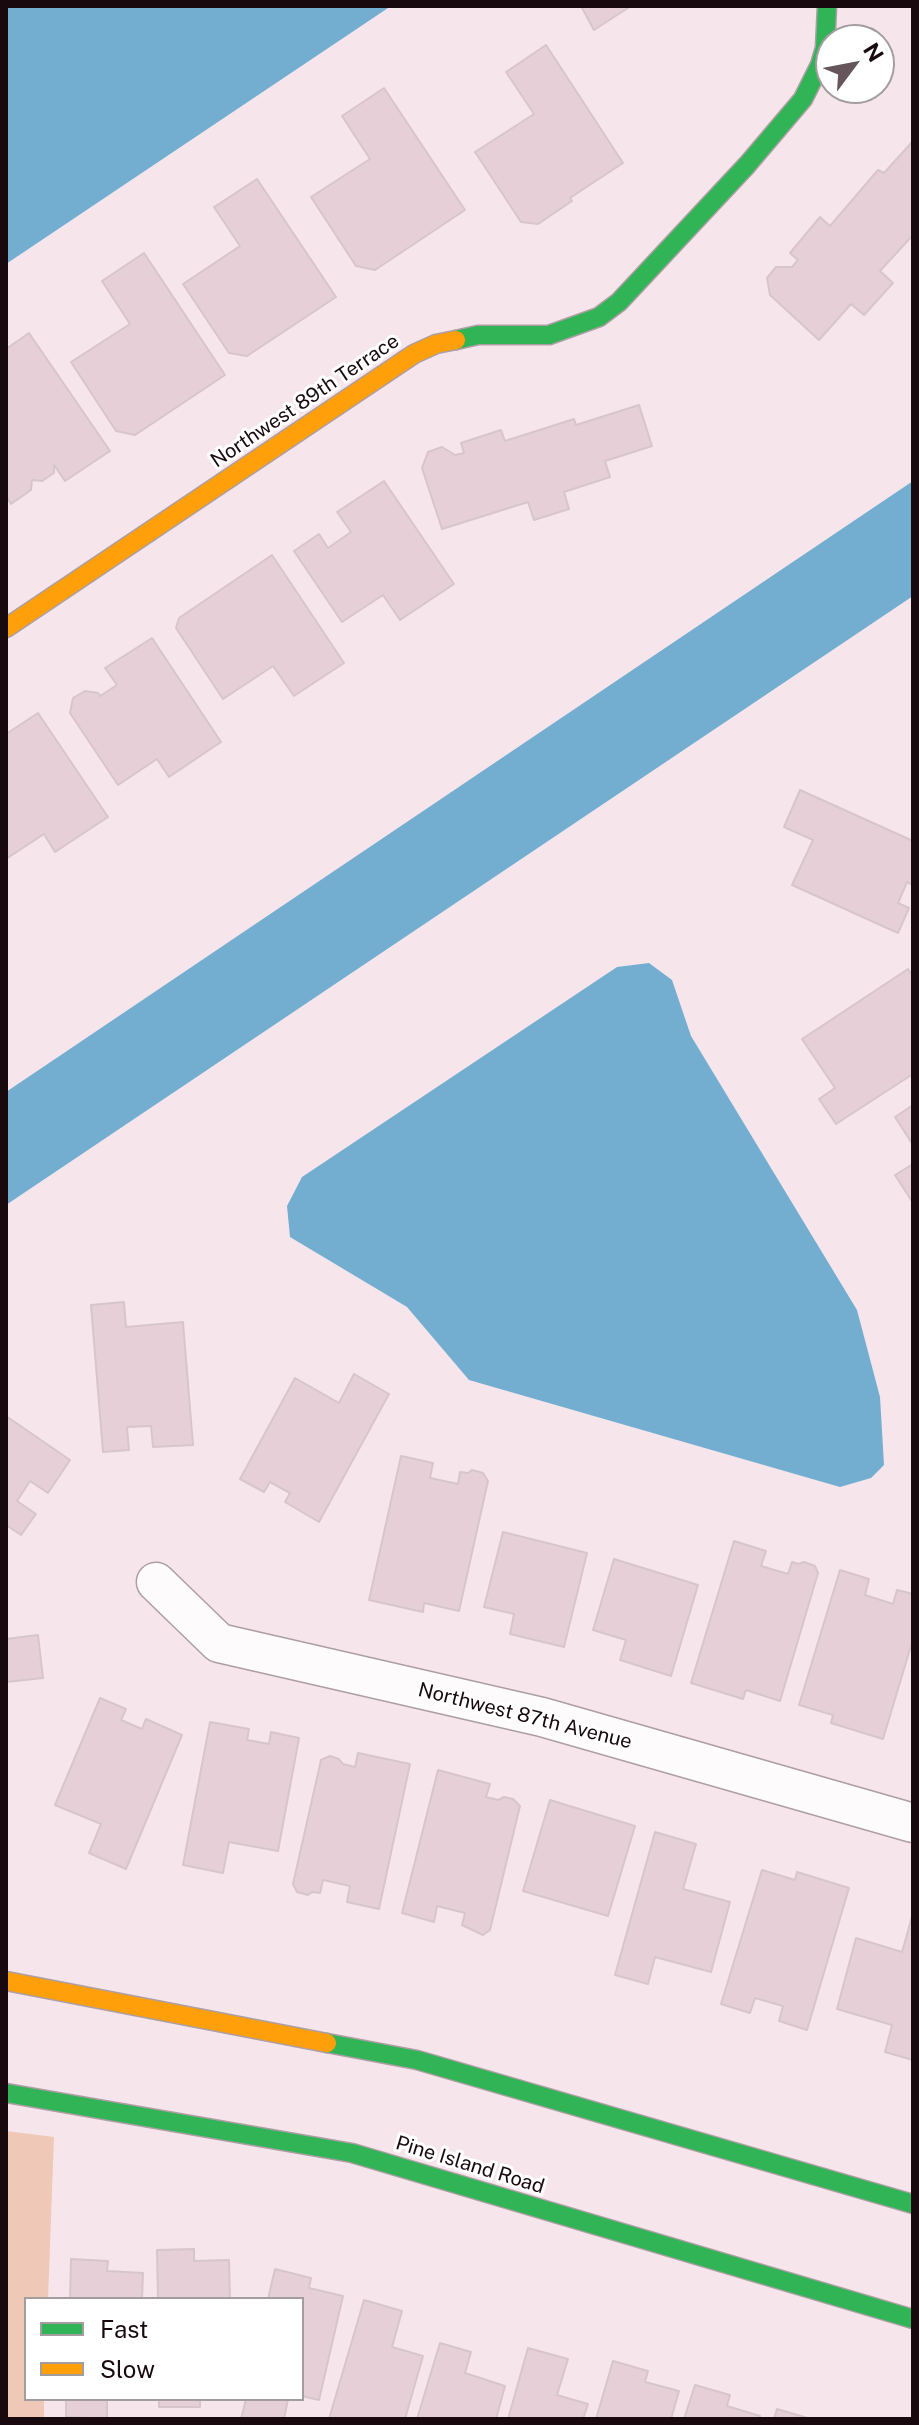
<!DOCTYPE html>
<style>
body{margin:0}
#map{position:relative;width:919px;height:2425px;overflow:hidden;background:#f6e6ec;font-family:"Public Sans",sans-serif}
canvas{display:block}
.frame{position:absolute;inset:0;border:8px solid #18090f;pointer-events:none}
.legend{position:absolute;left:24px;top:2297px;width:280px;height:104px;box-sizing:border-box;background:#fff;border:2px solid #a39d9f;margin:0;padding:10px 14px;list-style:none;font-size:24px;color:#18090f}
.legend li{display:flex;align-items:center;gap:16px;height:40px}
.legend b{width:40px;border:2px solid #a39d9f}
.north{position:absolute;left:815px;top:24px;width:80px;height:80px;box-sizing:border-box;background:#fff;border:2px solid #a39d9f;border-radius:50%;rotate:58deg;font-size:22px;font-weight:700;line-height:32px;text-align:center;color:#18090f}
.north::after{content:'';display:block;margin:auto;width:28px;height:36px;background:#66565c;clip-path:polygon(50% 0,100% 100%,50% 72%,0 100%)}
</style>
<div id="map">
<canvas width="919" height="2425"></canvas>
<div class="frame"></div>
<ul class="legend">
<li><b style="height:10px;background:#30b455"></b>Fast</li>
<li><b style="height:10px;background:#ff9f0a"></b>Slow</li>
</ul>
<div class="north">N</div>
</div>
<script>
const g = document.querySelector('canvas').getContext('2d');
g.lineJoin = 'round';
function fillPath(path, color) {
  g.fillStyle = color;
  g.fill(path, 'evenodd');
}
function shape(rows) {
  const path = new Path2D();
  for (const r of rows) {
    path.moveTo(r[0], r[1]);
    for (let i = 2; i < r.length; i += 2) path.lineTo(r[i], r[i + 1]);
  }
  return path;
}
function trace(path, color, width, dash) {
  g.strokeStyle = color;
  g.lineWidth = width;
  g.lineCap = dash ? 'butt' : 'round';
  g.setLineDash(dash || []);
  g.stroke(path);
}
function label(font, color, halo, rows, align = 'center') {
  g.font = font + ' "Public Sans",sans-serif';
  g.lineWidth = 6;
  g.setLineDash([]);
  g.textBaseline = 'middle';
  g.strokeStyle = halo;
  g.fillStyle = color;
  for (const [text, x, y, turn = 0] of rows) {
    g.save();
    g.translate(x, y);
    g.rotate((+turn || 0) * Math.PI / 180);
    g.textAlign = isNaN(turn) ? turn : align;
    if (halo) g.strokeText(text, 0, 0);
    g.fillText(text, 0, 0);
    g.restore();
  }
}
const green = shape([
 [6,2131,54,2137,48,2299,26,2299,26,2399,44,2399,44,2419,6,2419]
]);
const water = shape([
 [6,6,391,6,6,264],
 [913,481,913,596,6,1205,6,1092],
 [649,963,672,980,691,1036,857,1310,880,1397,884,1465,871,1478,840,1487,469,1380,407,1307,290,1237,287,1206,302,1177,617,967]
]);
const building = shape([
 [581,6,631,6,594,30,581,6],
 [546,45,623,163,570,198,572,201,538,224,521,222,475,152,534,114,506,72,546,45],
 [384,88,465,210,375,270,356,266,311,197,370,159,342,116,384,88],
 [913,141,913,235,880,271,893,283,864,315,851,304,819,340,770,295,767,278,776,267,792,267,798,260,790,253,820,217,830,226,878,170,884,173,913,141],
 [257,179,336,297,247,356,229,353,183,284,240,246,214,207,257,179],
 [144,253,225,375,135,435,116,431,71,362,130,324,102,281,144,253],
 [29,333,110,451,65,481,54,465,54,473,42,481,32,480,31,490,11,504,6,496,6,349,29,333],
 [639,405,652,446,605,461,610,477,564,492,569,509,534,520,528,502,442,529,422,468,428,452,442,447,455,455,464,453,461,443,501,430,505,441,574,419,576,425,639,405],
 [384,481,454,584,400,620,383,595,342,622,294,551,319,534,328,548,351,532,337,512,384,481],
 [272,555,344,663,294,696,273,666,223,699,176,628,179,618,272,555],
 [152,638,221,742,169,777,157,759,118,785,70,713,73,698,85,691,98,693,100,696,117,685,105,668,152,638],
 [38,713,108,817,55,852,44,834,6,859,6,734,38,713],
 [800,790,913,841,913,885,907,882,898,903,909,908,898,933,792,885,813,840,784,827,800,790],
 [908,969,913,976,913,1074,836,1124,819,1099,835,1088,802,1039,908,969],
 [913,1105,913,1145,895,1117,913,1105],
 [913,1164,913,1203,895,1175,913,1164],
 [124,1302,126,1327,183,1322,193,1445,153,1447,151,1426,127,1427,129,1450,103,1452,91,1305,124,1302],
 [354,1374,389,1394,319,1522,285,1502,290,1493,270,1482,264,1492,240,1479,295,1378,339,1403,354,1374],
 [6,1416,70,1460,48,1493,30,1481,17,1501,36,1514,21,1535,6,1525,6,1416],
 [401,1456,433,1463,430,1478,458,1484,460,1472,468,1473,472,1470,483,1473,488,1481,459,1611,424,1603,423,1612,369,1600,401,1456],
 [503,1532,587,1553,564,1647,510,1634,514,1614,484,1607,503,1532],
 [734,1541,766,1551,761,1566,788,1574,792,1562,799,1564,804,1562,815,1566,818,1573,780,1701,746,1690,743,1699,691,1683,734,1541],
 [614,1559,698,1585,671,1676,620,1660,626,1640,593,1630,614,1559],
 [840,1570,869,1579,865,1595,893,1604,897,1590,913,1594,913,1639,883,1739,831,1723,833,1715,799,1705,840,1570],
 [38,1635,43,1678,6,1682,6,1639,38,1635],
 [100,1698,126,1709,121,1720,142,1729,146,1719,182,1735,126,1869,89,1853,101,1824,55,1805,100,1698],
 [210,1722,249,1729,247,1740,269,1744,271,1732,299,1738,278,1851,229,1842,223,1873,183,1865,210,1722],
 [358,1753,410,1764,379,1909,347,1902,350,1886,323,1880,320,1893,312,1892,308,1895,297,1892,293,1884,321,1760,330,1756,339,1759,343,1764,355,1767,358,1753],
 [438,1770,490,1784,486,1797,498,1800,504,1797,513,1799,520,1806,490,1930,483,1935,462,1925,465,1913,437,1906,434,1922,402,1913,438,1770],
 [550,1800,635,1826,608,1916,523,1891,550,1800],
 [655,1832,696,1844,683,1889,730,1902,711,1972,655,1957,648,1984,615,1975,655,1832],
 [762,1870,795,1880,797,1872,849,1888,807,2030,779,2021,783,2006,755,1998,750,2013,721,2004,762,1870],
 [913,1913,913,2060,885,2052,892,2025,837,2009,856,1938,902,1952,913,1913],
 [194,2249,194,2261,229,2260,230,2299,158,2299,157,2250,194,2249],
 [71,2259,108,2261,107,2271,143,2273,142,2299,70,2299,71,2259],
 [275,2269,311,2278,309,2288,343,2296,319,2400,302,2396,302,2299,268,2299,275,2269],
 [364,2300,402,2311,392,2347,423,2356,405,2419,329,2419,364,2300],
 [440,2343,471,2352,465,2373,505,2386,496,2419,417,2419,440,2343],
 [528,2348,568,2359,557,2395,588,2404,583,2419,508,2419,528,2348],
 [613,2361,648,2371,645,2382,679,2391,671,2419,596,2419,613,2361],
 [695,2385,730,2395,727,2406,760,2416,759,2419,684,2419,695,2385],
 [66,2399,107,2399,107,2419,66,2417,66,2399],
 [159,2399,200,2399,200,2407,159,2407,159,2399],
 [246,2399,288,2399,284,2419,241,2419,246,2399],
 [777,2409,811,2419,774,2419,777,2409]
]);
const street = shape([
 [156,1582,219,1643,542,1717,913,1823]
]);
const fast = shape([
 [456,340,478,335,549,335,599,317,619,302,747,165,803,99,820,65,825,48,827,6],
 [327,2043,417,2060,913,2204],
 [6,2093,352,2153,913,2319]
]);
const slow = shape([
 [6,628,414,354,436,344,456,340],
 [6,1981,327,2043]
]);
const streetNames = [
 ["Northwest 89th Terrace",305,401,-34],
 ["Northwest 87th Avenue",525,1716,14],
 ["Pine Island Road",470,2165,17]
];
fillPath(green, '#efc8b7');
fillPath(water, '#73aed1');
fillPath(building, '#e7cfd8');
trace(building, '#d6c6cc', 2);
trace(street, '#ad9ea4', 41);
trace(fast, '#ad9ea4', 21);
trace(slow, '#ad9ea4', 21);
trace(street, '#fefbfc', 38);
trace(fast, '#30b455', 18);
trace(slow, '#ff9f0a', 18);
label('20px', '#18090f', '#fff', streetNames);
</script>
